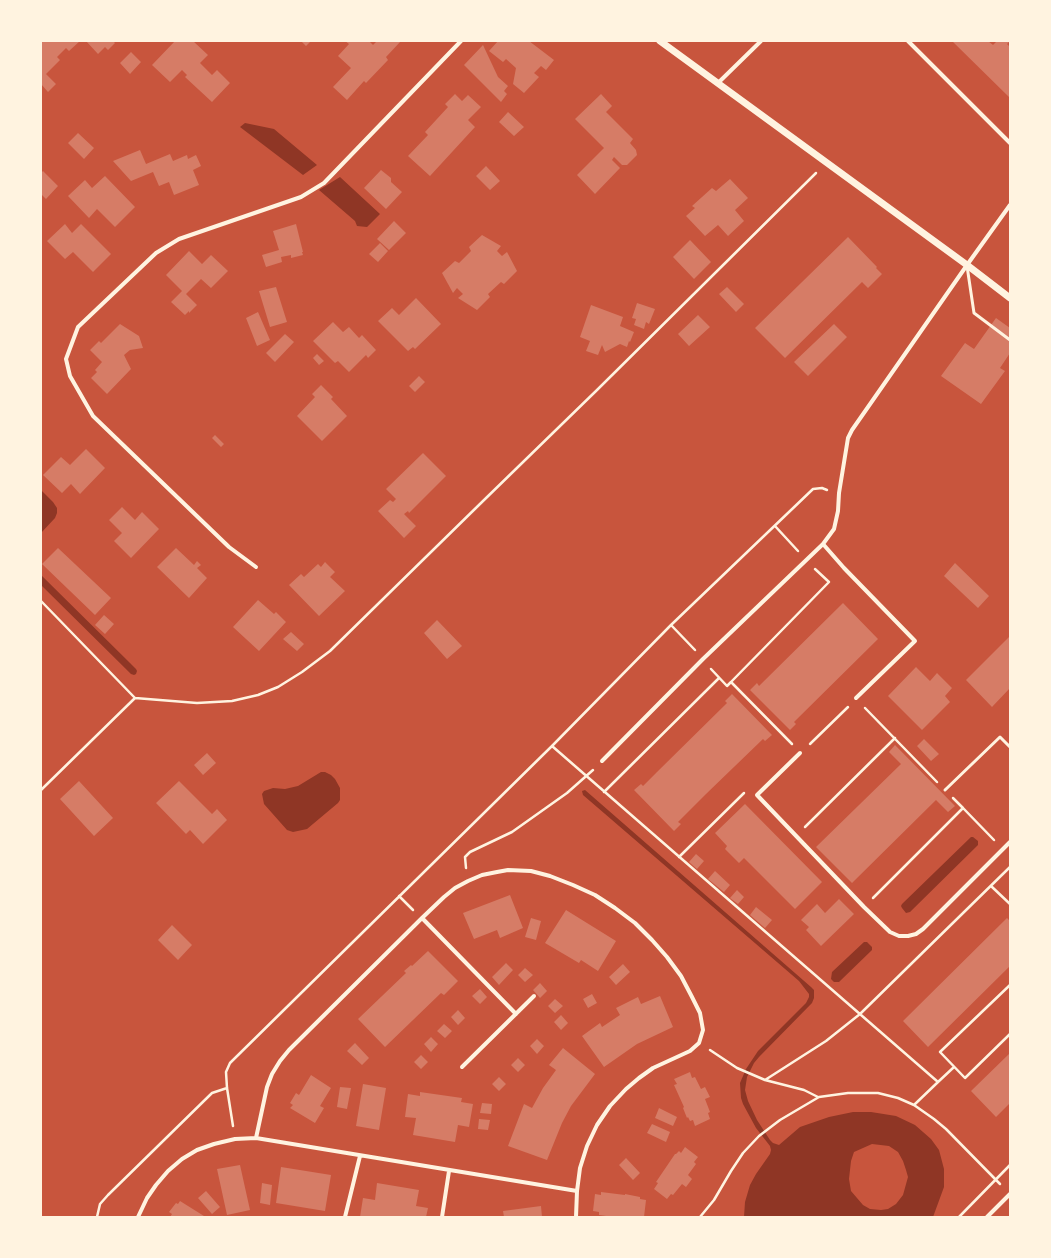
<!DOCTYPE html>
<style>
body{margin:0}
#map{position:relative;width:1051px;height:1258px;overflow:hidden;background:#c8553d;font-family:"PT Sans",sans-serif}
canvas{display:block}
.frame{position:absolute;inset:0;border:42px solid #fff3e0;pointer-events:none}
</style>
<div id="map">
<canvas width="1051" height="1258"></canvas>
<div class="frame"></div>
</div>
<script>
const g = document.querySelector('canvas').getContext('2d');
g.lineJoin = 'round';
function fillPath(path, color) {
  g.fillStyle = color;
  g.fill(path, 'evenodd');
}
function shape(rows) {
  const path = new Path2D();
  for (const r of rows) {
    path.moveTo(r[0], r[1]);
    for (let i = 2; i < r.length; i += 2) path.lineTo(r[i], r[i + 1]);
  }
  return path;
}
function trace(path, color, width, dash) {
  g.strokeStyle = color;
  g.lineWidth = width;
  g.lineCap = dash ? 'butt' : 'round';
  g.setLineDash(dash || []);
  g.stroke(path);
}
const water = shape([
 [245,123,274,129,317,165,303,175,240,127],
 [340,177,380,214,367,227,357,226,355,221,319,190],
 [41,490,53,502,57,508,57,513,55,518,41,533],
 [41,575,130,663,136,669,137,671,136,674,134,675,131,674,41,585],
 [321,772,325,772,331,775,335,779,340,788,340,800,338,803,307,829,293,832,287,830,264,804,262,794,264,791,273,788,285,789,298,786],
 [585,790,811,987,814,990,814,998,812,1003,759,1057,754,1063,747,1077,745,1090,748,1101,757,1120,770,1140,773,1143,779,1145,800,1127,829,1117,853,1112,871,1112,896,1116,915,1125,931,1139,939,1150,944,1169,944,1187,933,1217,744,1217,745,1202,750,1185,756,1174,770,1154,771,1150,770,1146,756,1128,743,1104,741,1098,740,1083,746,1069,758,1051,806,1003,809,997,809,994,799,981,583,795,582,791],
 [872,1144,889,1146,898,1152,903,1161,906,1170,908,1177,903,1195,896,1204,888,1209,881,1210,870,1209,863,1205,851,1191,849,1179,851,1161,854,1152],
 [971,837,973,837,978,841,978,845,910,912,906,913,902,908,901,906,902,904],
 [864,942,867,942,872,947,872,950,839,982,834,982,831,979,832,972]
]);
const building = shape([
 [41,41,80,41,69,51,66,48,57,57,60,60,46,74,56,84,48,92,41,84],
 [86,41,113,41,115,43,108,50,105,47,98,54],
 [175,41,193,41,208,55,200,63,212,75,217,70,230,83,212,102,185,77,187,75,182,70,170,82,152,65],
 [301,41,311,41,306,46],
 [345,41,369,41,373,45,377,41,401,41,386,57,388,60,366,83,364,81,347,100,333,87,351,68,338,56,349,44],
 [498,41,529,41,554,60,546,70,541,66,534,73,539,77,524,93,513,84,516,68,506,59,503,62,489,51],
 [952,41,988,41,993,45,997,41,1010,41,1007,44,1010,47,1010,98],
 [483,45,498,77,508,86,504,91,507,94,501,102,464,65],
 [131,52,141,62,130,74,120,63],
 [455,94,462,101,468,95,481,107,468,120,475,127,430,176,408,156,428,135,425,132,448,107,445,104],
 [601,94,612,106,606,112,633,139,630,143,636,150,637,155,627,165,622,165,614,157,612,160,620,168,595,194,577,175,604,148,575,119],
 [508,112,524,127,514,136,499,122],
 [78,133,94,148,84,159,68,143],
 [140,150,146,164,170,154,173,161,187,155,188,159,196,155,201,166,193,170,199,185,174,195,169,182,159,186,153,172,131,181,113,161],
 [486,166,500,181,490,190,476,176],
 [381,170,391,178,391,182,402,192,386,209,364,188],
 [43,171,58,186,46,199,41,194,41,173],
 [105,176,135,207,115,227,97,209,89,218,68,196,85,180,92,188],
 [730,179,748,198,735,210,744,221,728,236,718,225,705,236,686,216,695,208,692,206,712,188,716,191],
 [394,221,406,233,389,250,377,239],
 [65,224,72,233,81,224,111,254,93,272,73,252,65,259,47,241],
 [296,224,303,252,302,252,303,255,291,258,291,255,281,257,282,262,266,267,262,255,279,250,273,231],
 [482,235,501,246,497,251,502,256,507,252,517,271,504,284,501,282,488,294,490,297,477,310,458,298,463,294,457,288,453,293,442,273,455,261,459,263,471,251,469,247],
 [848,237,877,267,876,268,882,274,868,288,862,282,785,358,755,328],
 [690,240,711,262,694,279,673,257],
 [380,243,388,251,378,262,369,254],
 [189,251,202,264,211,255,228,271,211,288,201,279,186,294,197,305,189,313,189,311,185,315,171,302,182,291,166,275],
 [276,287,287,322,270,327,259,291],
 [727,287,744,304,736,312,719,294],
 [416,298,441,324,415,349,413,347,408,351,378,321,392,308,399,315],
 [637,303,655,309,649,324,646,322,644,329,634,325,636,319,632,318],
 [591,305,623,317,620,326,634,332,630,342,629,341,627,347,620,344,605,352,602,345,598,355,586,351,590,341,580,337],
 [258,312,270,340,257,346,246,318],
 [698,315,710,327,689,346,678,334],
 [996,318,1010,328,1010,353,1000,368,1005,371,981,404,941,376,965,343,974,349],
 [333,322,343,332,349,327,359,338,362,335,376,350,368,358,366,355,349,372,338,361,335,363,313,341],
 [120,324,139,336,143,348,130,350,124,355,131,369,107,394,91,378,97,372,95,370,102,362,90,350,99,341,101,343],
 [834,324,847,337,808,376,794,362],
 [285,334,294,342,275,362,266,353],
 [317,354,324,361,319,365,313,358],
 [419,376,425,382,415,392,409,386],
 [321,385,333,397,331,399,347,416,322,441,297,416,315,397,312,394],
 [215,435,224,444,221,447,212,438],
 [86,449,105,468,80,494,71,484,62,493,43,475,61,457,70,465],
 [423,453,446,476,409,513,408,511,404,514,416,526,404,538,378,511,390,500,393,502,396,499,386,489],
 [122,507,135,520,142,512,159,529,131,558,114,541,122,533,109,520],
 [58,548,111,598,95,615,42,564],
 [176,548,194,565,197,561,201,565,197,568,207,578,189,598,157,567],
 [325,562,335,572,330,577,345,591,319,616,289,585,301,574,304,577,318,564,321,567],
 [955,563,989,596,978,608,944,576],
 [258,600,274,614,276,612,286,622,259,651,233,627],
 [843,603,878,639,794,722,796,724,790,730,750,690,757,683,759,686],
 [104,615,114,624,105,634,95,625],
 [437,620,462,646,447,659,424,633],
 [291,632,304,644,297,651,283,639],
 [1010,636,1010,688,992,707,966,680],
 [916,667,930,681,937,673,952,688,945,696,950,702,922,730,888,696],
 [732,694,772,735,765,741,763,739,706,794,678,822,681,824,674,831,634,790,641,784,643,786,657,772,727,703,725,701],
 [924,739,939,754,931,761,917,746],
 [895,745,955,806,948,812,936,800,852,883,816,847,901,764,889,752],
 [207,753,216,763,203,775,194,765],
 [79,781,113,818,94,836,60,799],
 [179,781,212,814,217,809,227,820,203,844,190,830,186,834,156,803],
 [745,804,822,882,795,909,744,858,739,863,725,849,727,846,715,833],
 [696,854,704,861,697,869,689,862],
 [715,871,730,885,724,892,708,879],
 [737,890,744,897,738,904,730,898],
 [510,895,523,928,500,938,497,930,474,939,463,913],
 [839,899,854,914,821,946,806,930,809,927,801,920,817,904,825,913],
 [756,907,772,920,765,928,750,915],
 [566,910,616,941,598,971,581,960,579,963,545,943],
 [531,918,541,921,536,940,525,937],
 [1007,918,1010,921,1010,966,928,1047,903,1021],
 [172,925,192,945,178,960,158,940],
 [428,951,458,981,444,995,441,993,385,1047,358,1019,406,973,404,971,411,965,412,966],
 [506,963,513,970,499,985,492,977],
 [623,964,630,972,616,985,609,977],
 [525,968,533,975,525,982,518,975],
 [540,983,547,991,540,998,533,990],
 [480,989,487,997,480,1004,472,996],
 [592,994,597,1003,588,1008,583,999],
 [660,996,673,1027,637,1044,604,1067,582,1036,600,1023,602,1027,620,1015,616,1008,638,997,641,1004],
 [555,999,563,1006,555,1013,548,1006],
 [458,1010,465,1018,458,1025,451,1017],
 [561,1015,568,1023,561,1030,554,1022],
 [444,1024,452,1031,445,1038,437,1031],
 [431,1037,438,1044,431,1052,424,1044],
 [537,1039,544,1046,537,1054,530,1046],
 [355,1043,369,1058,362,1065,347,1051],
 [563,1048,595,1074,571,1106,562,1123,547,1160,508,1146,524,1104,532,1108,543,1088,556,1070,549,1065],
 [1010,1053,1010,1103,996,1117,971,1091],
 [421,1055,428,1062,421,1069,414,1062],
 [518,1058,525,1065,518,1072,511,1065],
 [690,1072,692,1078,695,1077,701,1089,705,1087,710,1097,705,1099,710,1112,708,1113,710,1119,695,1126,693,1120,690,1121,688,1117,687,1118,683,1108,684,1107,674,1085,677,1084,674,1079],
 [311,1075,331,1088,320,1106,324,1108,315,1123,290,1108,293,1105,290,1103,296,1093,299,1095],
 [499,1077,506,1084,499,1091,492,1084],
 [363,1084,386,1088,379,1130,356,1126],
 [340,1087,351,1088,347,1109,337,1107],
 [420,1092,462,1098,461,1102,473,1104,469,1127,458,1125,455,1142,413,1135,416,1118,405,1117,408,1094,420,1096],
 [482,1103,492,1104,491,1114,480,1113],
 [659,1108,677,1117,673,1126,655,1118],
 [479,1119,490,1120,488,1130,478,1129],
 [652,1124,670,1132,666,1142,647,1133],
 [685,1147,698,1157,694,1162,696,1164,688,1175,692,1179,686,1187,682,1184,673,1195,671,1194,667,1199,654,1189,658,1183,656,1182,675,1154,676,1154,679,1151,681,1153],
 [626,1158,640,1173,633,1180,619,1165],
 [240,1165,250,1210,227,1215,217,1169],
 [281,1167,331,1175,325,1211,276,1203],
 [262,1183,272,1185,270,1205,260,1203],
 [377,1183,419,1190,416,1206,428,1208,426,1217,360,1217,363,1198,375,1200],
 [206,1191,220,1207,212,1214,198,1198],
 [601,1192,625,1195,625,1194,640,1197,640,1199,646,1200,644,1217,613,1217,599,1215,599,1212,593,1211,595,1194,601,1195],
 [180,1201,204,1216,204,1217,170,1217,172,1214,169,1212,176,1203,178,1204],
 [541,1206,542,1217,504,1217,503,1211]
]);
const path = shape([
 [775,526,798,551],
 [41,601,135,698,197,703,232,701,258,695,278,687,302,672,330,651,482,502,597,390,816,173],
 [671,625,695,650],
 [711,669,727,686,731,682,792,744],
 [731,682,829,582,815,569],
 [865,708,937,782],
 [810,744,848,707],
 [552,746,938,1082,914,1105],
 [41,790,135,698],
 [604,792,719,678],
 [963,808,994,840],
 [805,827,895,738],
 [679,857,744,793],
 [466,868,465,857,470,852,512,832,567,793,593,770],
 [991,886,1010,904],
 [399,896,413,910],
 [873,898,963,808,953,798],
 [1010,985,940,1052,965,1078,1010,1034],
 [710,1050,737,1068,765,1080,804,1090,818,1097],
 [765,1080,826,1041,860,1014,1010,867],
 [938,1082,954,1067],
 [233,1126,227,1088,226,1072,230,1063,552,746,671,625,813,489,822,488,827,490],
 [97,1217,100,1204,108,1195,212,1093,227,1088],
 [700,1217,714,1200,731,1171,743,1153,759,1136,780,1120,819,1097,848,1093,878,1093,898,1098,914,1105,934,1119,946,1129,1000,1184],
 [959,1217,1010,1165]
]);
const service = shape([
 [967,266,974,313,1010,340],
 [945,790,1000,737,1010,747]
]);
const minor = shape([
 [908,41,1010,143],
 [718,83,761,41],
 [823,544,844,568,915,641,856,698],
 [256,567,229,547,93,416,70,376,66,359,78,327,156,253,179,239,301,197,324,183,461,41],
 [800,753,757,795,864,907,890,932,899,936,908,936,916,934,923,929,1010,842],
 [602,761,703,659,823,544,834,529,838,511,839,493,848,438,852,430,967,265,1010,205],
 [422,918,516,1014],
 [462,1067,534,996],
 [256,1138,267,1087,272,1074,280,1061,289,1050,422,918,444,897,455,888,468,881,482,875,497,872,508,870,531,871,550,876,573,885,595,895,615,908,635,923,652,940,667,957,681,976,692,997,700,1013,703,1030,699,1043,690,1051,653,1068,639,1078,626,1089,610,1106,597,1125,587,1146,580,1168,577,1191,576,1217],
 [138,1217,147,1198,156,1185,168,1171,182,1159,197,1150,214,1144,235,1139,256,1138,577,1191],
 [345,1217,360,1156],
 [442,1217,449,1171],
 [987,1217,1010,1194]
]);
const tertiary = shape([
 [660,41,967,265,1010,298]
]);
fillPath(water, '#8f3625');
fillPath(building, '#d67c66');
trace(path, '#fff3e0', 2.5);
trace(service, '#fff3e0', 3);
trace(minor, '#fff3e0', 4);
trace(tertiary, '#fff3e0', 7);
</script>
